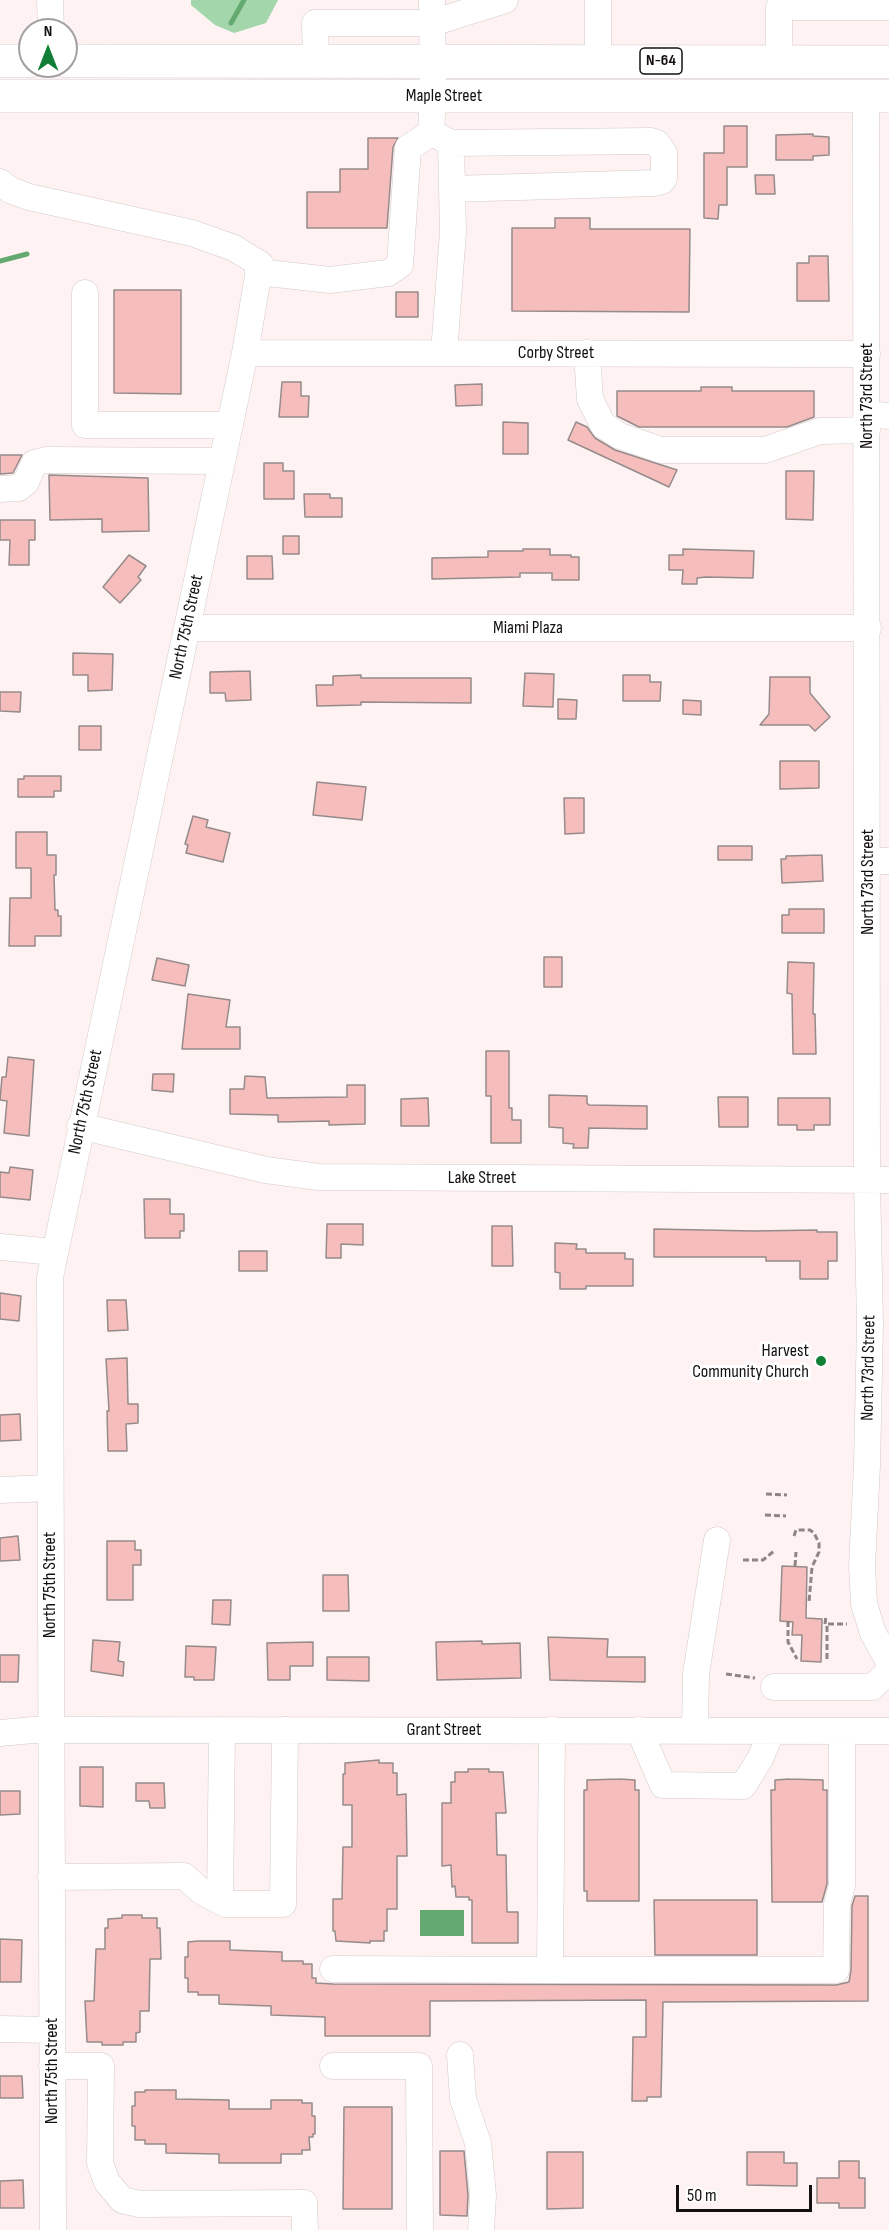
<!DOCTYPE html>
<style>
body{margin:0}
#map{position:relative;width:889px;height:2230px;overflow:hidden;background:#fef2f2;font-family:"Sofia Sans Condensed",sans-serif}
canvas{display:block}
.north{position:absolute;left:18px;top:18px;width:60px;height:60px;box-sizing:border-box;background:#fff;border:2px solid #a19f9f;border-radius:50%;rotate:0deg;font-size:16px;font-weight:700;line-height:24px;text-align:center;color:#141010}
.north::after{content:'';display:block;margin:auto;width:21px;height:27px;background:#117f35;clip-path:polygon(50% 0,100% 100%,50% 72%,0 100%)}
.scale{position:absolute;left:676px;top:2185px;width:136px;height:27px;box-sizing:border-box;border:3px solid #141010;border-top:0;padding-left:8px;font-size:18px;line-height:21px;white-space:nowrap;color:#141010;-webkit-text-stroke:4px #fff;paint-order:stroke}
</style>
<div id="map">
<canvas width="889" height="2230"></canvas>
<div class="north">N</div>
<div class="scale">50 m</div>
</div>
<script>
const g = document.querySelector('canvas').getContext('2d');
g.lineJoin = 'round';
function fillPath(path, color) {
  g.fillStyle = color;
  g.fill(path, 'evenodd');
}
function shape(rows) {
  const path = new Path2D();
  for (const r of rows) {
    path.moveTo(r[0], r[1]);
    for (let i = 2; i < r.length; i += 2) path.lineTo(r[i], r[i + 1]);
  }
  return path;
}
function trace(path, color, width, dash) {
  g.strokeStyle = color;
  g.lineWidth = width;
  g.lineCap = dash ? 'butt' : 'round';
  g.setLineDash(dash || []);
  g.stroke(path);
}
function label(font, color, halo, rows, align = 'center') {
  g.font = font + ' "Sofia Sans Condensed",sans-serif';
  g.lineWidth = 6;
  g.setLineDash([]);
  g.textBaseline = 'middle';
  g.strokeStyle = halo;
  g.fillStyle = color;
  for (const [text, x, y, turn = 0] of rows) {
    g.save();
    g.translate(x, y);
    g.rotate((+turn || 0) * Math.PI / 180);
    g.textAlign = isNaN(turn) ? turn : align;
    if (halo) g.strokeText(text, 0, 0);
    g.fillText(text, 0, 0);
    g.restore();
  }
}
const green = shape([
 [191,0,278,0,266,23,234,33,215,25,191,5]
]);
const water = shape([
 [420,1910,464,1910,464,1936,420,1936]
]);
const stream = shape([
 [231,23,244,0],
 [0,261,27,254]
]);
const building = shape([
 [724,126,747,126,747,167,727,167,727,205,719,205,718,219,704,218,704,153,724,153,724,126],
 [813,134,813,136,829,137,829,155,813,156,813,160,776,160,776,135,813,134],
 [368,138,398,138,393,147,387,228,307,228,307,192,340,192,340,169,368,169,368,138],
 [755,175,774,175,775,194,756,194,755,175],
 [555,218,590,218,590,229,690,229,689,312,512,311,512,228,555,228,555,218],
 [809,256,828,256,829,301,797,301,797,263,809,263,809,256],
 [114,290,181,290,181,394,114,393,114,290],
 [396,292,418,292,418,317,396,317,396,292],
 [282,382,301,382,301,396,309,396,308,417,279,417,282,382],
 [482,384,482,405,456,406,455,385,482,384],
 [701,387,732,387,732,391,814,391,814,417,787,427,639,427,617,416,617,391,701,391,701,387],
 [503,422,528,423,528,454,503,454,503,422],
 [576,422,587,427,595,438,615,450,677,470,669,487,568,440,576,422],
 [0,455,22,455,13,473,0,474,0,455],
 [264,463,283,463,283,471,294,471,294,499,264,499,264,463],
 [786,471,814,471,813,520,786,519,786,471],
 [49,475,148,478,149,531,102,532,102,519,50,520,49,475],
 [304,494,330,494,330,498,342,498,342,517,305,517,304,494],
 [0,520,35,520,35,540,29,540,29,565,9,565,10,540,0,540,0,520],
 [283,536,299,536,299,554,283,554,283,536],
 [523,549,550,549,550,555,571,555,571,557,579,557,579,580,552,580,552,573,520,573,520,577,432,579,432,558,488,557,488,551,523,551,523,549],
 [683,549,754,551,753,578,706,577,697,578,697,584,682,584,683,570,669,570,669,555,683,555,683,549],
 [129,555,146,566,138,577,141,580,120,603,103,587,129,555],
 [247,556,272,556,273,579,247,579,247,556],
 [73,653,113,654,112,690,88,691,88,675,73,675,73,653],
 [250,671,251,700,226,701,225,693,210,693,210,672,250,671],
 [525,673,554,674,553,707,523,706,525,673],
 [361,675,361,678,471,678,471,703,361,702,361,705,317,706,316,685,333,685,333,676,361,675],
 [623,675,650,675,650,682,661,682,660,701,623,701,623,675],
 [770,677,810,677,810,693,830,717,815,731,809,725,760,725,769,714,770,677],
 [0,692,21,692,20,712,0,711,0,692],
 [558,699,577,700,576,719,558,719,558,699],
 [683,700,701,701,701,715,683,714,683,700],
 [79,726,101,726,101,750,79,750,79,726],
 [780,761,819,761,819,788,780,789,780,761],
 [24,776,61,776,61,791,54,791,54,797,18,797,18,779,24,779,24,776],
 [317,782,366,787,362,820,313,815,317,782],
 [564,798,584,798,584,833,565,834,564,798],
 [193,816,208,820,206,827,230,833,223,862,186,853,188,845,185,844,193,816],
 [16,832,47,832,47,855,56,855,56,875,54,875,55,910,58,910,58,916,61,916,61,936,35,936,35,946,9,946,10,898,31,898,31,868,16,868,16,832],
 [718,846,752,846,752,860,718,860,718,846],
 [822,855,823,881,782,883,781,859,786,859,786,856,822,855],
 [789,909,824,909,824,933,782,933,782,915,789,915,789,909],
 [544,957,562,957,562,987,544,987,544,957],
 [157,958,189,965,185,986,152,980,157,958],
 [788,962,814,963,813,1014,815,1014,816,1054,793,1054,792,994,787,993,788,962],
 [188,994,230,1000,226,1027,240,1027,240,1049,182,1049,188,994],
 [486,1051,509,1051,509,1108,512,1108,512,1120,521,1120,521,1143,491,1143,491,1096,486,1096,486,1051],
 [8,1057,34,1060,29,1136,4,1133,7,1101,0,1100,2,1077,6,1077,8,1057],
 [153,1074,174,1074,173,1092,152,1090,153,1074],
 [245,1076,265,1077,267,1098,347,1097,347,1085,365,1085,365,1124,329,1125,329,1121,278,1122,278,1115,230,1114,230,1089,244,1089,245,1076],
 [549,1095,587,1096,587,1103,589,1105,647,1106,647,1129,589,1128,588,1148,573,1148,574,1144,563,1143,563,1128,549,1127,549,1095],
 [718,1097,748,1097,748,1127,719,1127,718,1097],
 [428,1098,429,1126,401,1126,401,1099,428,1098],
 [778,1098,830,1098,830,1125,814,1125,814,1130,797,1130,797,1125,778,1125,778,1098],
 [10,1167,33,1170,30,1200,0,1197,0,1172,9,1173,10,1167],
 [144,1199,170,1199,170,1214,184,1214,184,1231,180,1231,180,1238,145,1238,144,1199],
 [327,1224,363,1224,363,1245,341,1244,341,1258,326,1258,327,1224],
 [492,1226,512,1226,513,1266,492,1266,492,1226],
 [654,1229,753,1231,817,1230,817,1232,837,1232,837,1261,828,1261,828,1279,800,1279,800,1261,766,1261,766,1257,654,1257,654,1229],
 [555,1243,577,1244,576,1249,586,1249,586,1253,625,1253,625,1259,633,1259,633,1286,586,1286,586,1289,560,1289,560,1273,555,1272,555,1243],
 [239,1251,267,1251,267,1271,239,1271,239,1251],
 [0,1293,21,1296,19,1321,0,1319,0,1293],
 [107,1300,126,1300,128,1330,108,1331,107,1300],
 [127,1358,128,1404,138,1404,138,1423,126,1424,127,1451,108,1451,107,1411,109,1411,106,1359,127,1358],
 [20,1414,21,1440,0,1441,0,1415,20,1414],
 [18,1536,20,1560,0,1561,0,1538,18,1536],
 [107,1541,135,1541,135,1550,141,1550,141,1565,133,1565,133,1600,107,1600,107,1541],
 [782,1566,807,1567,806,1618,822,1619,821,1662,801,1661,802,1635,792,1635,793,1622,780,1621,782,1566],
 [323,1575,348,1575,349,1611,323,1611,323,1575],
 [213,1600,231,1600,230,1625,212,1624,213,1600],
 [548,1637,608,1639,607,1657,645,1657,645,1682,550,1680,548,1637],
 [93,1640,120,1642,118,1661,124,1662,123,1676,91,1671,93,1640],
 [482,1641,482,1644,520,1643,521,1678,437,1680,436,1642,482,1641],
 [313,1642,313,1666,290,1666,290,1680,268,1680,267,1643,313,1642],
 [186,1646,216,1647,214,1680,194,1680,194,1677,185,1677,186,1646],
 [0,1655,19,1655,18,1682,0,1682,0,1655],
 [327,1657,369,1657,369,1681,327,1680,327,1657],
 [379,1760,379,1763,393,1763,393,1773,397,1773,397,1795,406,1794,407,1856,397,1856,397,1909,387,1909,387,1931,384,1931,384,1941,370,1941,370,1943,336,1941,335,1931,333,1931,333,1899,342,1899,343,1847,352,1847,352,1805,343,1805,343,1774,345,1774,345,1763,379,1760],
 [80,1767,103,1767,103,1807,80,1806,80,1767],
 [468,1769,489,1769,489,1772,503,1772,506,1813,496,1813,497,1855,506,1855,507,1912,518,1912,518,1943,472,1943,472,1900,469,1900,469,1897,456,1897,455,1886,452,1887,451,1865,442,1866,442,1803,451,1803,451,1782,455,1782,455,1772,468,1772,468,1769],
 [620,1779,635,1780,635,1790,639,1790,639,1901,587,1901,587,1891,584,1891,584,1790,587,1790,587,1780,620,1779],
 [789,1779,823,1780,823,1790,827,1790,827,1884,822,1902,772,1902,771,1790,775,1790,775,1780,789,1779],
 [136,1783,164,1783,165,1808,150,1808,149,1801,136,1801,136,1783],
 [0,1791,20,1791,20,1814,0,1815,0,1791],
 [855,1896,868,1896,868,2001,663,2002,661,2097,647,2097,647,2101,632,2101,633,2037,646,2037,646,2000,430,2001,430,2036,325,2036,325,2017,271,2015,271,2006,219,2004,219,1995,198,1995,198,1992,188,1992,188,1978,185,1978,185,1957,188,1957,188,1942,198,1941,230,1941,230,1950,282,1952,282,1961,303,1961,303,1964,312,1964,312,1978,316,1978,316,1983,333,1984,836,1985,849,1982,851,1970,852,1906,855,1896],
 [654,1900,757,1900,757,1955,655,1955,654,1900],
 [122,1915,142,1915,142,1918,157,1918,157,1928,160,1928,161,1959,150,1959,149,2011,140,2011,140,2032,136,2033,136,2042,123,2042,123,2045,102,2045,102,2042,87,2042,85,2001,94,2001,96,1949,105,1949,105,1928,108,1928,108,1919,122,1918,122,1915],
 [0,1939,22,1940,21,1982,0,1982,0,1939],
 [0,2076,22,2076,23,2098,0,2098,0,2076],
 [145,2090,176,2090,176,2099,229,2100,229,2109,271,2109,271,2100,302,2100,302,2103,312,2103,312,2116,315,2116,315,2134,313,2134,313,2137,309,2137,310,2150,302,2150,302,2154,281,2154,281,2163,219,2163,219,2154,166,2153,166,2144,145,2144,145,2140,135,2140,135,2126,132,2126,132,2106,135,2106,135,2092,145,2092,145,2090],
 [344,2107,392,2107,392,2209,343,2209,344,2107],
 [440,2151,464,2151,468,2195,467,2216,440,2215,440,2151],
 [547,2152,583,2152,583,2208,547,2209,547,2152],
 [747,2152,784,2152,784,2163,797,2163,797,2186,747,2185,747,2152],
 [839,2161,859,2161,859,2178,865,2178,865,2208,839,2208,839,2203,817,2203,817,2178,839,2178,839,2161],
 [23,2180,24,2208,0,2208,0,2181,23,2180]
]);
const path = shape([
 [766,1494,787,1495],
 [765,1515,786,1516],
 [794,1536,796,1530,810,1530,814,1533,819,1543,819,1552,812,1567,809,1602],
 [743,1560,763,1560,774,1551],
 [795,1566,796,1552],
 [788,1621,788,1642,797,1659],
 [825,1624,826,1616],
 [827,1659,827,1624,847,1624],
 [726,1674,755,1678]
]);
const minor = shape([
 [50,0,51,30],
 [598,0,598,61],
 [316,61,315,23,432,23,505,0],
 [779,62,779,7,889,7],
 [866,96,867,1180,870,1324,867,1465,862,1566,864,1604,873,1633,889,1662],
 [436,135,451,143,453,232,444,353],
 [451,143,651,141,657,143,664,153,664,178,662,181,655,183,452,189],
 [0,182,10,190,29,197,192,233,234,248,260,264,245,353,50,1277,53,2230],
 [258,272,330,280,388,273,400,265,408,148,431,133,433,96,432,0],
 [85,293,85,425,229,425],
 [245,353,867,354],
 [587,353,590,399,603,425,620,436,661,450,765,450,820,431,867,430],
 [867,414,889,416],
 [0,489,19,488,26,482,34,463,46,460,222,461],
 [187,628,868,628],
 [868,861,889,861],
 [80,1126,266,1170,318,1177,889,1180],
 [0,1247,54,1252],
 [0,1490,49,1488],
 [774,1687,872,1687,889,1672],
 [552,1730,550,1970,836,1970,837,1904,842,1885,842,1731],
 [639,1730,663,1785,743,1786,760,1759,772,1731],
 [695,1730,696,1674,717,1540],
 [0,1733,33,1730,889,1731],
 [51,1877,184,1876,201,1891,225,1904,283,1904,285,1730],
 [220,1901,222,1730],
 [333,1969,550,1970],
 [0,2029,51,2030],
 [460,2055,463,2099,478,2143,483,2195,481,2230],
 [52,2066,101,2066,100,2163,107,2182,122,2200,139,2204,304,2203,305,2230],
 [333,2066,419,2066,420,2230]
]);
const major = shape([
 [0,61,30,61],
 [66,61,889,62],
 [0,96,889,96]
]);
const markers = [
 [821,1361,6,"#117f35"]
];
const shields = [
 [661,61,42]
];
const shieldNames = [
 ["N-64",661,61]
];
const streetNames = [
 ["Maple Street",444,96],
 ["Corby Street",556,353],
 ["North 73rd Street",867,396,-90],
 ["North 75th Street",187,627,-78],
 ["Miami Plaza",528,628],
 ["North 73rd Street",868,882,-90],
 ["North 75th Street",86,1102,-78],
 ["Lake Street",482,1178],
 ["North 73rd Street",869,1368,-89],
 ["North 75th Street",50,1585,-90],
 ["Grant Street",444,1730],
 ["North 75th Street",52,2071,-90]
];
const poiNames = [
 ["Harvest",809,1351],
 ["Community Church",809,1372]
];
fillPath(green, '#a3d6aa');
fillPath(water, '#64a96f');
trace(stream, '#64a96f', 5);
fillPath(building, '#f6bdbd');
trace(building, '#968b8b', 1.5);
trace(minor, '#d4c9c8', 27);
trace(major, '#d4c9c8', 34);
trace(path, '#8e8686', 3, [6, 3]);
trace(minor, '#fff', 26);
trace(major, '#fff', 33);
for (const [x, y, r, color] of markers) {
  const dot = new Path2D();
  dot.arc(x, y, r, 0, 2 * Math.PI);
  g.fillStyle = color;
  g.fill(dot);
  trace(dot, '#fff', 2);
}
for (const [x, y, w] of shields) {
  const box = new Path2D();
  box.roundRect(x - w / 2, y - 13, w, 26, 4.5);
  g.fillStyle = '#fff';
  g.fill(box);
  trace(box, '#141010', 1.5);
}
label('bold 16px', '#141010', null, shieldNames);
label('18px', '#141010', '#fff', streetNames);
label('18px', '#141010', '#fff', poiNames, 'right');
</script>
